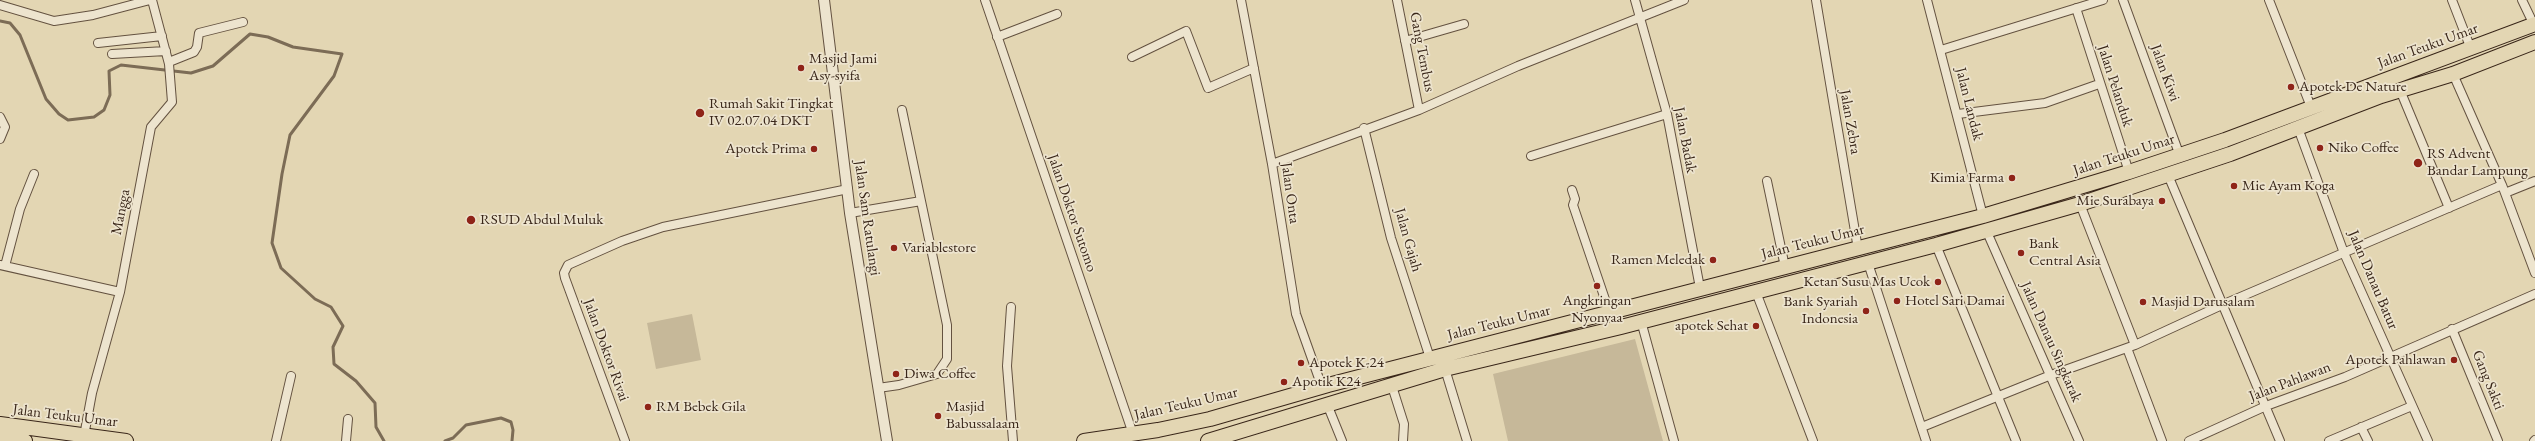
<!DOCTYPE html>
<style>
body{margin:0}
canvas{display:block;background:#e3d6b3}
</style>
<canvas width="2535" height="441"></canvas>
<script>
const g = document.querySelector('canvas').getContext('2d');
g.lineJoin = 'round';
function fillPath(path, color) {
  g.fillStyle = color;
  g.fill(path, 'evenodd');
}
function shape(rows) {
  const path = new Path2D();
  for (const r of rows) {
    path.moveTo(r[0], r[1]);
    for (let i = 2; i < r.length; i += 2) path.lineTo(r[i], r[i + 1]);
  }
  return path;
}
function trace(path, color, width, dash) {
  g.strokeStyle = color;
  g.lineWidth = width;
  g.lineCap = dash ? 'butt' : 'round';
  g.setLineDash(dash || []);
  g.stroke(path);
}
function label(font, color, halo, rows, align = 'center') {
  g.font = font + ' "EB Garamond",serif';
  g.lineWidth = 3.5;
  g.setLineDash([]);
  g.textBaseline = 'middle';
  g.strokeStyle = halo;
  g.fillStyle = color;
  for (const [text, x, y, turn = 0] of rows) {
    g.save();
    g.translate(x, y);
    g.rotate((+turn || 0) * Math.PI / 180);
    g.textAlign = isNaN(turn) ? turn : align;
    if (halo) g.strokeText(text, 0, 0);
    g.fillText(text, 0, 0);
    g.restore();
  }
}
const green = shape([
 [692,314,701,360,656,369,647,323],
 [1635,339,1663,441,1508,441,1493,374]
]);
const stream = shape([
 [0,21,10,23,20,35,46,99,59,114,68,120,94,117,104,110,110,95,109,71,121,65,191,73,213,66,250,34,268,37,293,47,342,54,334,76,290,135,282,174,272,243,281,268,315,299,331,307,343,326,333,347,334,364,356,381,375,403,376,427,384,441],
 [445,441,453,438,466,425,501,418,511,422,513,430,512,441]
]);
const minor = shape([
 [985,0,1133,434],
 [1241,0,1272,164,1296,314,1322,387],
 [1397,0,1419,110],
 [1635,0,1667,114,1700,288],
 [1816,0,1858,249],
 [1927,0,1983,216],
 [2123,0,2180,156],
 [2269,0,2311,107],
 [2452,0,2471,49],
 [2522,0,2534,25],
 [0,5,54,21,93,15,150,0],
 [2076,8,2129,172],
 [997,37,1057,14],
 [1405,41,1464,24],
 [98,43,162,36],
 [1941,50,2103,0],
 [112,54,166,51],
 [1132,57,1186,31,1208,88,1254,68],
 [169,62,194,52,197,47,199,33,243,22],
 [2453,74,2502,185,2535,273],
 [2400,90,2449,208],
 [902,110,921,201],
 [1958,114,2045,103,2099,84],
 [0,117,5,127,0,139],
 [1364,128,1391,238,1430,358],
 [2298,128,2344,253,2428,441],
 [1531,156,1667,114],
 [1272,164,1419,110,1518,66,1684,0],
 [2168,175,2280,441],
 [1767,181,1785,267],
 [1572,190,1575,199,1573,205,1610,314],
 [2505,193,2535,181],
 [2080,204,2135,345],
 [850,213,921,201,947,325,947,359,937,374,899,385,878,388],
 [1987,232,2079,441],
 [1936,245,2016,441],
 [1868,263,1926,441],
 [0,265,120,292],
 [5,266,20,209,34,174],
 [1756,292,1813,441],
 [1011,307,1007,366,1013,441],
 [1641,321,1674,441],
 [2452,329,2498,441],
 [2127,348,2162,441],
 [1445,369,1467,441],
 [1391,383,1404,424,1403,441],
 [1327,404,1342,441],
 [1922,427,2051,375,2135,345,2224,304,2502,185],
 [2361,427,2368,441],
 [84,436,92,393,120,292,151,127,172,102,169,64,152,0],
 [276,441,291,376],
 [346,441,348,419],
 [625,441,565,278,564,273,568,265,622,241,663,227,848,189],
 [2189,441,2266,406,2345,377,2535,294],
 [2329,441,2412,406],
 [2534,441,2535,440]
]);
const tertiary = shape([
 [824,0,850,213,887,441]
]);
const trunk = shape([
 [0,424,126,441],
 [0,436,25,441],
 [1084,441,1158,430,1210,419,1328,385,1983,216,2129,172,2225,140,2535,24],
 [1208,441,1445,369,1621,327,1936,245,2080,204,2230,154,2381,96,2453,74,2535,42]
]);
const markers = [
 [801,68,4,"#8f2418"],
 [2291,87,4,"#8f2418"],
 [700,113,5,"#8f2418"],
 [2320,148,4,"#8f2418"],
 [814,149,4,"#8f2418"],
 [2418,163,5,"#8f2418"],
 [2012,178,4,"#8f2418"],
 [2234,186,4,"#8f2418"],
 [2162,201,4,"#8f2418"],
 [471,220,5,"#8f2418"],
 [894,248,4,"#8f2418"],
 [2021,253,4,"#8f2418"],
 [1713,260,4,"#8f2418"],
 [1938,282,4,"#8f2418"],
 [1597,286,4,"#8f2418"],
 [1897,301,4,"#8f2418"],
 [2143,302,4,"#8f2418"],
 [1866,311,4,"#8f2418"],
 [1756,326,4,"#8f2418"],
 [2454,360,4,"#8f2418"],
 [1301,363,4,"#8f2418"],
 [896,374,4,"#8f2418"],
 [1284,382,4,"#8f2418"],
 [648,407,4,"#8f2418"],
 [938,416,4,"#8f2418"]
];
const streetNames = [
 ["Jalan Teuku Umar",2428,46,-20],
 ["Gang Tembus",1422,52,79],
 ["Jalan Kiwi",2165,73,70],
 ["Jalan Pelanduk",2115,86,72],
 ["Jalan Landak",1969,104,76],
 ["Jalan Zebra",1850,122,80],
 ["Jalan Badak",1685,140,79],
 ["Jalan Teuku Umar",2124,155,-18],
 ["Jalan Onta",1290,193,82],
 ["Mangga",121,212,-79],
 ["Jalan Doktor Sutomo",1072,213,71],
 ["Jalan Sam Ratulangi",867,218,82],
 ["Jalan Gajah",1408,240,74],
 ["Jalan Teuku Umar",1813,242,-14],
 ["Jalan Danau Batur",2373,280,67],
 ["Jalan Teuku Umar",1499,323,-14],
 ["Jalan Danau Singkarak",2051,342,66],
 ["Jalan Doktor Rivai",606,350,70],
 ["Gang Sakti",2488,380,68],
 ["Jalan Pahlawan",2290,382,-21],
 ["Jalan Teuku Umar",1186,404,-13],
 ["Jalan Teuku Umar",65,416,7]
];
const poiNames = [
 ["Masjid Jami",809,59],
 ["Asy-syifa",809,76],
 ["Apotek De Nature",2299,87],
 ["Rumah Sakit Tingkat",709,104],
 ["IV 02.07.04 DKT",709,121],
 ["Niko Coffee",2328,148],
 ["Apotek Prima",806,149,"right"],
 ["RS Advent",2427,154],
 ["Bandar Lampung",2427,171],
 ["Kimia Farma",2004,178,"right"],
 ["Mie Ayam Koga",2242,186],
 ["Mie Surabaya",2154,201,"right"],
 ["RSUD Abdul Muluk",480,220],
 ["Bank",2029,244],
 ["Central Asia",2029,261],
 ["Variablestore",902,248],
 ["Ramen Meledak",1705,260,"right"],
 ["Ketan Susu Mas Ucok",1930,282,"right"],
 ["Angkringan",1597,301,"center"],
 ["Nyonyaa",1597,318,"center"],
 ["Hotel Sari Damai",1905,301],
 ["Bank Syariah",1858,302,"right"],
 ["Indonesia",1858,319,"right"],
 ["Masjid Darusalam",2151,302],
 ["apotek Sehat",1748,326,"right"],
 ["Apotek Pahlawan",2446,360,"right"],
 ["Apotek K-24",1309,363],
 ["Diwa Coffee",904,374],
 ["Apotik K24",1292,382],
 ["RM Bebek Gila",656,407],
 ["Masjid",946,407],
 ["Babussalaam",946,424]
];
fillPath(green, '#c6b899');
trace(stream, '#7c6c56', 3);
trace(minor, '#645240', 10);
trace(tertiary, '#645240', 12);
trace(trunk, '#392619', 16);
trace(minor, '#ede4ce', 8);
trace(tertiary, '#ede4ce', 10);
trace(trunk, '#e3d6b3', 14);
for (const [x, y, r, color] of markers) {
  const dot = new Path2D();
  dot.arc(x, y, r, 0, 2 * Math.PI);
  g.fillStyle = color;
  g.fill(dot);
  trace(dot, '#ede4ce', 1.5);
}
label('15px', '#392619', '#ede4ce', streetNames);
label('15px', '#392619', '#ede4ce', poiNames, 'left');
</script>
